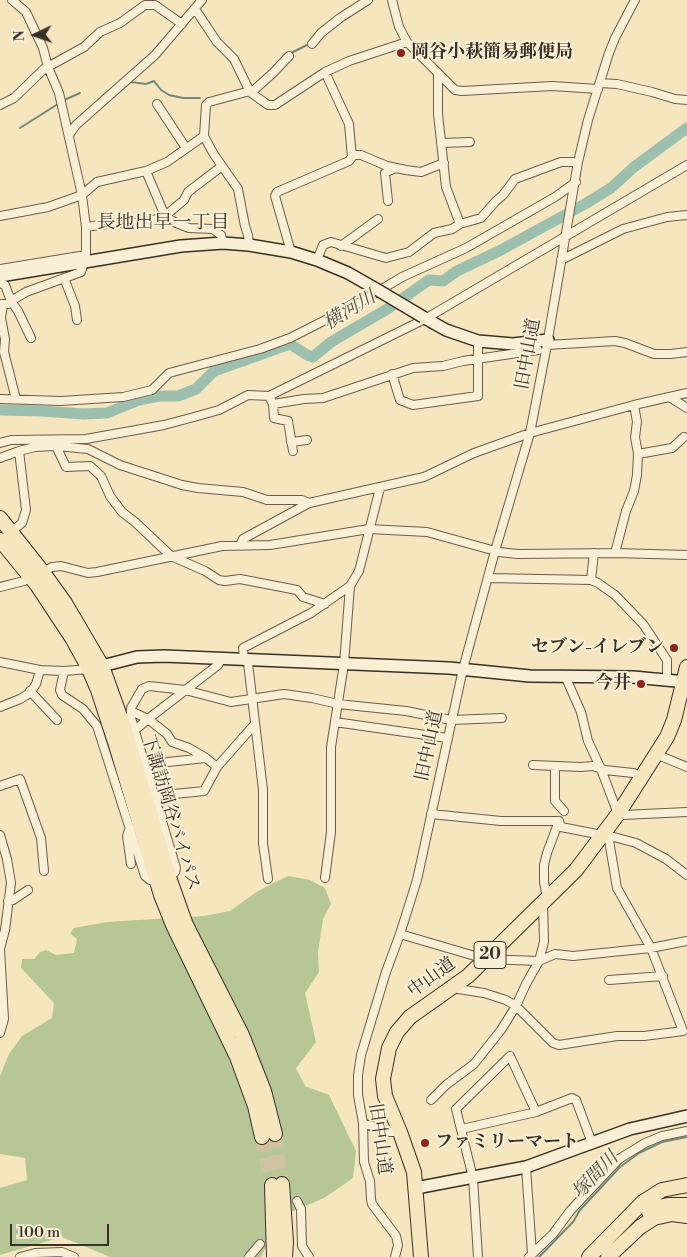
<!DOCTYPE html>
<meta charset="utf-8">
<style>
body{margin:0}
#map{position:relative;width:687px;height:1257px;overflow:hidden;background:#f5e6c0;font-family:"Libre Bodoni",serif}
canvas{display:block}
.north{position:absolute;left:10px;top:10px;width:50px;height:50px;-webkit-text-stroke:4px #f8efd6;paint-order:stroke;rotate:267deg;font-size:14px;font-weight:700;line-height:20px;text-align:center;color:#3a3125}
.north::after{content:'';display:block;margin:auto;width:18px;height:22px;background:#3a3125;clip-path:polygon(50% 0,100% 100%,50% 72%,0 100%)}
.scale{position:absolute;left:10px;top:1224px;width:99px;height:22px;box-sizing:border-box;border:2px solid #3a3125;border-top:0;padding-left:6px;font-size:15px;line-height:18px;white-space:nowrap;color:#3a3125;-webkit-text-stroke:4px #f8efd6;paint-order:stroke}
</style>
<div id="map">
<canvas width="687" height="1257"></canvas>
<div class="north">N</div>
<div class="scale">100 m</div>
</div>
<script>
const g = document.querySelector('canvas').getContext('2d');
g.lineJoin = 'round';
function fillPath(path, color) {
  g.fillStyle = color;
  g.fill(path, 'evenodd');
}
function shape(rows) {
  const path = new Path2D();
  for (const r of rows) {
    path.moveTo(r[0], r[1]);
    for (let i = 2; i < r.length; i += 2) path.lineTo(r[i], r[i + 1]);
  }
  return path;
}
function trace(path, color, width, dash) {
  g.strokeStyle = color;
  g.lineWidth = width;
  g.lineCap = dash ? 'butt' : 'round';
  g.setLineDash(dash || []);
  g.stroke(path);
}
function label(font, color, halo, rows, align = 'center') {
  g.font = font + ' "Libre Bodoni","Noto Serif JP",serif';
  g.lineWidth = 4;
  g.setLineDash([]);
  g.textBaseline = 'middle';
  g.strokeStyle = halo;
  g.fillStyle = color;
  for (const [text, x, y, turn = 0] of rows) {
    g.save();
    g.translate(x, y);
    g.rotate((+turn || 0) * Math.PI / 180);
    g.textAlign = isNaN(turn) ? turn : align;
    if (halo) g.strokeText(text, 0, 0);
    g.fillText(text, 0, 0);
    g.restore();
  }
}
const green = shape([
 [288,876,310,880,325,888,331,904,323,919,318,953,319,972,305,993,316,1042,296,1068,305,1086,329,1095,356,1151,353,1178,324,1198,282,1216,261,1257,110,1257,62,1237,0,1255,0,1188,27,1180,25,1158,0,1154,0,1076,9,1054,22,1036,52,1018,54,1003,21,968,22,959,34,959,40,952,46,950,56,955,74,953,77,939,70,933,74,928,107,922,204,916,230,911,258,891]
]);
const stream = shape([
 [289,54,309,44],
 [131,82,146,84,154,81,161,90,169,95,183,98,200,98],
 [62,101,80,93],
 [20,128,58,104],
 [539,1257,573,1222,580,1210,620,1167,639,1153,662,1142,687,1137]
]);
const river = shape([
 [0,410,42,411,83,414,107,413,139,400,159,396,178,396,196,389,214,371,290,344,307,355,313,357,331,342,389,308,429,280,443,281,457,271,501,250,585,204,611,188,634,167,687,128]
]);
const highwayTunnel = shape([
 [275,1134,282,1184],
 [262,1137,272,1185]
]);
const street = shape([
 [392,0,399,27,407,42,455,90,462,91,552,86,598,89],
 [195,9,217,42,234,59,250,92,268,105,275,105,325,72,349,61,407,42],
 [312,44,321,33,340,18,368,0],
 [438,75,438,114,446,187,460,224],
 [600,83,617,84,652,92,675,99,687,100],
 [157,104,186,148],
 [0,105,14,98,44,69,84,47,100,32,120,23,145,5,155,5,182,24],
 [69,135,76,125,155,55,202,0],
 [204,136,213,153,238,189,245,226,248,235,249,245],
 [441,143,470,142],
 [352,155,361,155,387,166,406,170,421,172,444,163],
 [146,171,165,216,184,200,188,192,222,166],
 [388,201,385,173,395,168],
 [0,216,48,207,82,195,97,182,146,171,167,162,204,136,206,105,209,102,254,90,273,73,289,56],
 [86,227,114,223,145,223,165,216,176,223,189,228,213,229,221,235,223,243],
 [341,246,378,219],
 [291,252,275,196,277,192,349,161,352,157,349,124,325,72],
 [317,260,323,245,331,242,386,258,409,252,434,233,452,229,460,224,481,218,496,201,503,195,515,179,561,162,578,162],
 [561,260,623,229,667,217,687,215],
 [0,269,86,255],
 [64,278,75,306,77,320],
 [0,283,5,285,11,301,18,311,31,338],
 [0,304,8,304,11,301,26,292,81,272,86,255,86,227,82,195,59,93,48,67,43,48,26,12,12,0],
 [3,305,1,318,5,339,4,352,16,399],
 [547,345,615,341,625,343,654,354,671,354,687,352],
 [392,374,400,400,413,405,478,396,478,341],
 [269,396,273,404,304,399,323,398,413,368,443,366,463,361,538,350],
 [671,398,687,408],
 [0,399,61,401,123,397,152,390,169,373,260,349,290,338,357,304,402,277,466,248,555,197,576,182],
 [273,404,274,418,288,421,293,451],
 [291,442,307,440],
 [0,443,11,440,86,439,164,425,194,417,219,410,248,395,269,396,425,319,687,165],
 [56,446,66,467,90,466,101,476,110,496,122,512,135,522,171,556,205,571,219,580,225,581,240,579,297,590,303,597,325,604],
 [638,454,672,448,684,437],
 [0,458,19,451,35,447,56,446,88,449,120,465,182,485,198,488,243,492,267,500,302,500,309,503],
 [11,532,22,523,26,510,19,451],
 [240,545,243,539,309,503,424,477,474,453,530,433,634,405,687,393],
 [615,553,626,511,634,491,637,475,638,454,635,437,637,422,634,405],
 [488,578,591,580,598,583,615,595,643,624,667,660,667,680],
 [591,580,594,553],
 [0,587,24,581,52,567,61,566,88,573,97,572,222,546,270,545,369,529,427,532,499,552,518,554,615,553,687,555],
 [0,662,40,670,64,671,89,669],
 [64,671,60,690,62,695,83,709,97,726,145,876,150,880],
 [565,676,581,712,588,741,601,769,618,814,623,815,687,812],
 [30,691,57,720],
 [0,707,20,699,30,693,36,684,40,670],
 [131,711,148,719,218,665,222,658],
 [335,722,447,738],
 [134,731,148,719,167,734,172,742,189,748,206,758],
 [658,755,687,767],
 [533,765,581,767,593,766,605,770,633,773,643,776],
 [555,766,555,801,564,811],
 [217,767,254,725],
 [0,786,20,779,41,838,44,871],
 [154,796,204,791,217,767,206,758,168,762],
 [431,814,501,821,559,821,561,827,602,835,610,836,636,843,666,859,687,875],
 [130,827,127,836,131,864],
 [0,835,7,859,11,883,5,930,0,949,4,1019,0,1033],
 [175,872,176,868,131,718,131,708,142,689,149,686,185,690,231,702,284,694,312,698,338,704,406,711,451,720,502,718],
 [325,878,331,832,331,747,344,664,350,586],
 [268,879,263,843,263,790,248,663,244,659,243,648,311,613,350,586,359,571,380,488],
 [547,898,544,882,544,865,547,853,559,821],
 [8,901,13,900,28,890],
 [400,934,485,959,539,961,555,954,573,956,651,948,687,941],
 [609,980,663,976],
 [452,988,484,993,506,1000,516,1006,553,1043,559,1045,617,1036,644,1036,683,1031,651,948,617,888,609,840,610,836],
 [431,1100,446,1085,474,1064,501,1030,516,1006,526,984,539,961,544,942,543,903],
 [536,1112,572,1098,576,1100,592,1143],
 [363,1123,390,1132,400,1132],
 [462,1129,536,1112,510,1056,456,1109,473,1178,478,1257],
 [526,1167,532,1254],
 [297,1201,301,1209,302,1246,309,1257],
 [20,1257,35,1253,62,1252,74,1257],
 [249,1257,260,1244],
 [395,1257,398,1245,396,1236,372,1204,371,1199,370,1181,364,1162,363,1123,358,1095,358,1075,361,1055,386,972,400,934,417,880,463,669,495,551,530,433,547,345,578,162,588,120,609,53,615,38,635,0],
 [529,1257,553,1234,570,1211,619,1159,645,1143,662,1136,687,1131]
]);
const secondary = shape([
 [0,276,181,246,223,243,249,245,291,252,317,260,348,273,376,289],
 [423,317,446,330,478,341,513,344,548,340],
 [94,668,137,657,164,656,449,668,530,676,633,677,687,682],
 [416,1188,526,1167,630,1129,687,1116]
]);
const highway = shape([
 [0,518,42,571,65,603,102,666,125,730,171,883,186,925,242,1035,264,1091,275,1134],
 [0,540,37,585,72,638,89,669,98,690,116,745,161,895,173,925,237,1057,255,1106,262,1137],
 [282,1184,286,1242,285,1257],
 [272,1185,274,1257],
 [649,1212,658,1207,668,1205,687,1205],
 [421,1257,414,1172,400,1132,385,1096,383,1079,389,1048,397,1032,410,1017,468,976,576,870,618,814,667,737,674,720,687,667],
 [589,1257,643,1202,662,1190,687,1185],
 [608,1257,640,1227,654,1218,672,1214,687,1216]
]);
const secondaryBridge = shape([
 [376,289,423,317]
]);
const markers = [
 [401,53,5,"#8f2418"],
 [674,648,5,"#8f2418"],
 [641,684,5,"#8f2418"],
 [425,1143,5,"#8f2418"]
];
const shields = [
 [490,955,32]
];
const shieldNames = [
 ["20",490,955]
];
const poiNames = [
 ["岡谷小萩簡易郵便局",411,53],
 ["セブン-イレブン",664,648,"right"],
 ["今井",631,684,"right"],
 ["ファミリーマート",435,1143]
];
const streetNames = [
 ["旧中山道",529,354,-80],
 ["旧中山道",430,746,-78],
 ["下諏訪岡谷バイパス",170,813,73],
 ["中山道",432,978,-36],
 ["旧中山道",379,1139,82]
];
const neighbourhoodNames = [
 ["長地出早一丁目",163,223]
];
const waterNames = [
 ["横河川",350,311,-31],
 ["塚間川",596,1176,-46]
];
fillPath(green, '#b7c696');
trace(stream, '#758777', 2);
trace(river, '#9dc0ae', 11);
trace(highwayTunnel, '#d0c2a1', 14, [14, 7]);
trace(street, '#695e4c', 10);
trace(secondary, '#3a3125', 14);
trace(highway, '#3a3125', 16);
trace(street, '#f8efd6', 8);
trace(secondary, '#f8efd6', 11);
trace(highway, '#f5e6c0', 14);
trace(secondaryBridge, '#3a3125', 14, []);
trace(secondaryBridge, '#f8efd6', 11);
for (const [x, y, r, color] of markers) {
  const dot = new Path2D();
  dot.arc(x, y, r, 0, 2 * Math.PI);
  g.fillStyle = color;
  g.fill(dot);
  trace(dot, '#f8efd6', 2);
}
for (const [x, y, w] of shields) {
  const box = new Path2D();
  box.roundRect(x - w / 2, y - 13.5, w, 27, 4);
  g.fillStyle = '#f8efd6';
  g.fill(box);
  trace(box, '#3a3125', 1);
}
label('bold 16px', '#3a3125', null, shieldNames);
label('bold 18px', '#3a3125', '#f8efd6', poiNames, 'left');
label('18px', '#3a3125', '#f8efd6', streetNames);
label('19px', '#3a3125', '#f8efd6', neighbourhoodNames);
label('italic 19px', '#535547', '#f8efd6', waterNames);
</script>
